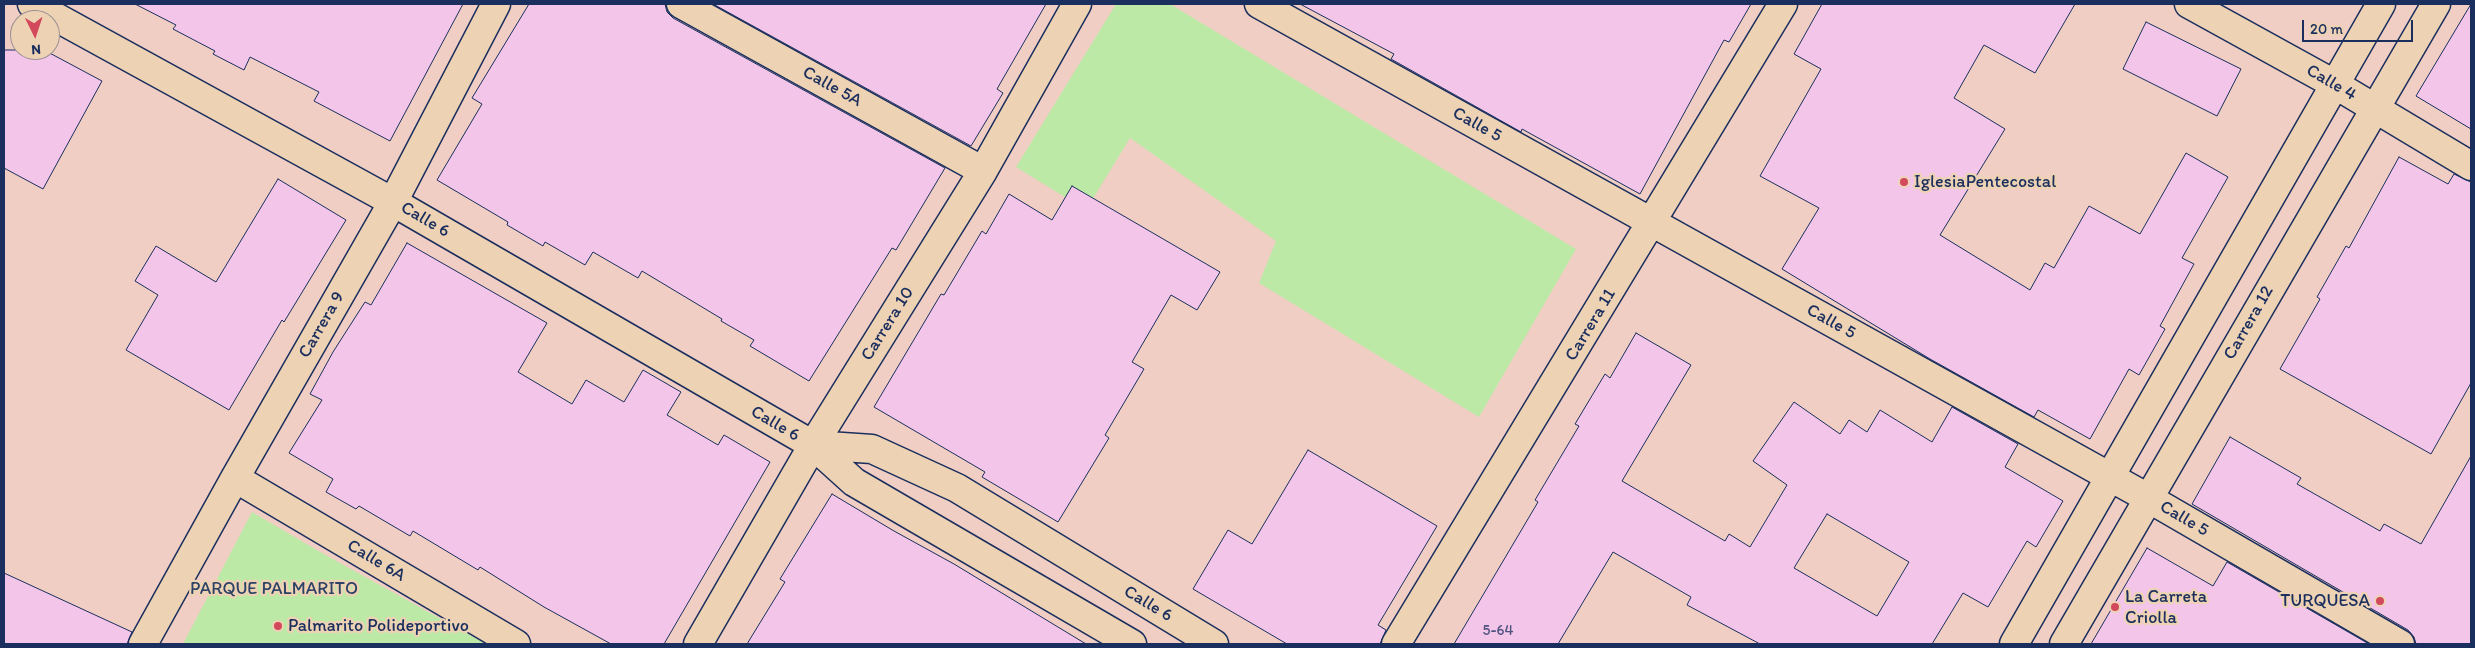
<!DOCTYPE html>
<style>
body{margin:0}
#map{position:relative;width:2475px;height:648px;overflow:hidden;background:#f0cec4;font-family:Itim,sans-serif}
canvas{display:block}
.frame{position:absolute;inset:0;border:5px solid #1b2f5e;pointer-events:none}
.north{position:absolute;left:10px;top:10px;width:50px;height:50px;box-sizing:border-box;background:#eed2b4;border:1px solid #9a9192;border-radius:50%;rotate:176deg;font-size:14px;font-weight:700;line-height:20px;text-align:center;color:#1b2f5e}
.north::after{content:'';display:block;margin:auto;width:18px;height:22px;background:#d1495b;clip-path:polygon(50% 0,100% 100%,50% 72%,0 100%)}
.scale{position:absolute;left:2302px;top:20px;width:111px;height:22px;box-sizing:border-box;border:2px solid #1b2f5e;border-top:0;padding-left:6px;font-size:15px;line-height:18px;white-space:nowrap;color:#1b2f5e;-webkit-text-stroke:4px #eed2b4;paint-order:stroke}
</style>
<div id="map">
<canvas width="2475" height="648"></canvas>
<div class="frame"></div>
<div class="north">N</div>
<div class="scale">20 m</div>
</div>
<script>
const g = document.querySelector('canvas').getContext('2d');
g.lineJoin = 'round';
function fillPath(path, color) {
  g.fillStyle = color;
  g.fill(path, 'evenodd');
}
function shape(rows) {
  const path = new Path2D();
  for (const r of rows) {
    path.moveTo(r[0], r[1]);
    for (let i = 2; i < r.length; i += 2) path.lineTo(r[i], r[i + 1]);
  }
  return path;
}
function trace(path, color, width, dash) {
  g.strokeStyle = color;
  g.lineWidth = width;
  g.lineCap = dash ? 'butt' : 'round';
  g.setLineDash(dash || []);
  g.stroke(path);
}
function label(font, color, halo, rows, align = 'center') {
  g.font = font + ' Itim,sans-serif';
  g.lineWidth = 4.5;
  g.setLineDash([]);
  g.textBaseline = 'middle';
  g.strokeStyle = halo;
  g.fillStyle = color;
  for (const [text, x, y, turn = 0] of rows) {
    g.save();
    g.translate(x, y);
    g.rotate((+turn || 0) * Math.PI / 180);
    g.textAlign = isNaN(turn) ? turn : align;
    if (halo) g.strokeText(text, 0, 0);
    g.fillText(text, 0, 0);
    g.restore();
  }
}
const green = shape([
 [1116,4,1170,4,1576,249,1479,417,1259,283,1276,241,1130,138,1086,210,1016,167],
 [252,512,322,553,486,644,183,644]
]);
const building = shape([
 [135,4,463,4,390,141,314,101,319,92,250,57,244,70,213,54,215,51,173,29,176,25,135,4],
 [529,4,665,4,667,12,673,18,945,168,896,250,892,248,809,381,750,346,754,340,721,321,722,319,642,271,638,278,593,252,585,265,545,242,543,246,507,225,508,222,437,180,482,104,472,98,529,4],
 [713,4,1046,4,997,89,1003,93,971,146,713,4],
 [1300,4,1751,4,1729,42,1724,40,1640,194,1522,129,1521,132,1391,59,1394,54,1300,4],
 [1822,4,2075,4,2035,73,1984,45,1954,98,2005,129,1940,235,2030,290,2045,263,2054,268,2089,206,2140,234,2186,153,2228,177,2182,258,2194,264,2160,326,2165,329,2139,375,2129,369,2090,439,2038,410,2034,417,1930,359,1782,269,1819,208,1760,176,1821,69,1794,54,1822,4],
 [2471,4,2471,129,2416,96,2471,4],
 [2146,22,2241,69,2217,116,2123,69,2146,22],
 [4,50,44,50,102,81,43,189,4,168,4,50],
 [2399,157,2448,184,2454,174,2471,182,2471,383,2431,454,2280,369,2320,299,2317,297,2346,246,2349,248,2399,157],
 [278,179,346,220,284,322,282,320,229,410,126,350,158,295,135,281,156,246,216,282,278,179],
 [1072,186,1220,272,1197,310,1171,295,1132,362,1144,369,1105,435,1109,438,1058,522,982,477,985,472,874,407,941,294,944,295,982,231,986,234,1009,194,1052,220,1072,186],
 [407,243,547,323,518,372,572,404,586,380,624,402,643,370,681,392,667,415,718,445,724,435,770,462,664,644,611,644,544,607,480,567,478,570,413,531,410,536,359,506,356,509,326,492,333,479,289,453,322,400,310,394,333,352,365,302,371,305,407,243],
 [1636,333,1691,365,1622,481,1725,541,1729,534,1750,547,1787,485,1753,461,1794,402,1840,434,1849,420,1867,432,1880,410,1932,442,1952,407,2018,444,2005,467,2063,501,2036,547,2027,541,1988,607,1963,593,1932,644,1760,644,1687,605,1691,597,1613,552,1558,644,1454,644,1538,502,1535,500,1579,426,1575,424,1605,374,1610,378,1636,333],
 [1827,514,1909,562,1877,616,1794,568,1827,514],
 [2230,437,2301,478,2297,484,2380,531,2384,524,2421,544,2471,456,2471,644,2416,644,2414,637,2408,630,2192,504,2230,437],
 [1308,450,1437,526,1378,625,1386,630,1380,644,1287,644,1193,589,1228,530,1252,544,1308,450],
 [832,494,894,531,954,564,1086,644,747,644,785,582,780,579,832,494],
 [2147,548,2213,586,2227,562,2369,644,2091,644,2147,548],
 [4,573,132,632,127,644,4,644,4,573]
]);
const minor = shape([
 [32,4,393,202,813,445,854,482,1132,644],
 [681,4,983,171],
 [1259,4,2148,498,2400,644],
 [2189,4,2336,85,2471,166],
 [813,445,872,449,957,488,1214,644],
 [235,478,516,644],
 [143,644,235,478,393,202,496,4],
 [698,644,813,445,983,171,1077,4],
 [1396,644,1783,4],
 [2014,644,2381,4],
 [2064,644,2436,4]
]);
const markers = [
 [1904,182,5,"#d1495b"],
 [2380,601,5,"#d1495b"],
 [2115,607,5,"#d1495b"],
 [278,626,5,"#d1495b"]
];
const numberNames = [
 ["5-64",1498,631]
];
const streetNames = [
 ["Calle 4",2331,83,30],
 ["Calle 5A",832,87,29],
 ["Calle 5",1477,125,29],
 ["Calle 6",425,220,30],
 ["Calle 5",1831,322,29],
 ["Carrera 12",2249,323,-60],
 ["Carrera 10",888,324,-58],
 ["Carrera 9",322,325,-60],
 ["Carrera 11",1591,325,-59],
 ["Calle 6",775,424,30],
 ["Calle 5",2184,519,30],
 ["Calle 6A",376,561,31],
 ["Calle 6",1148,604,31]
];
const poiNames = [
 ["IglesiaPentecostal",1914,182],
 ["La Carreta",2125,597],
 ["Criolla",2125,618],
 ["TURQUESA",2370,601,"right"],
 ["Palmarito Polideportivo",288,626]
];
const parkNames = [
 ["PARQUE PALMARITO",274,589]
];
fillPath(green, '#bde9a7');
fillPath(building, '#f3c5e9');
trace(building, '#1b2f5e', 1);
trace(minor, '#1b2f5e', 31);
trace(minor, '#eed2b4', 28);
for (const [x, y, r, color] of markers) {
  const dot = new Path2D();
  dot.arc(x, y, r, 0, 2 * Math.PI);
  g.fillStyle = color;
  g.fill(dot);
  trace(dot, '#eed2b4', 2);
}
label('15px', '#515481', null, numberNames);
label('18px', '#1b2f5e', '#eed2b4', streetNames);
label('18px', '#1b2f5e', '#eed2b4', poiNames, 'left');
label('18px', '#2b4265', '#eed2b4', parkNames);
</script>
